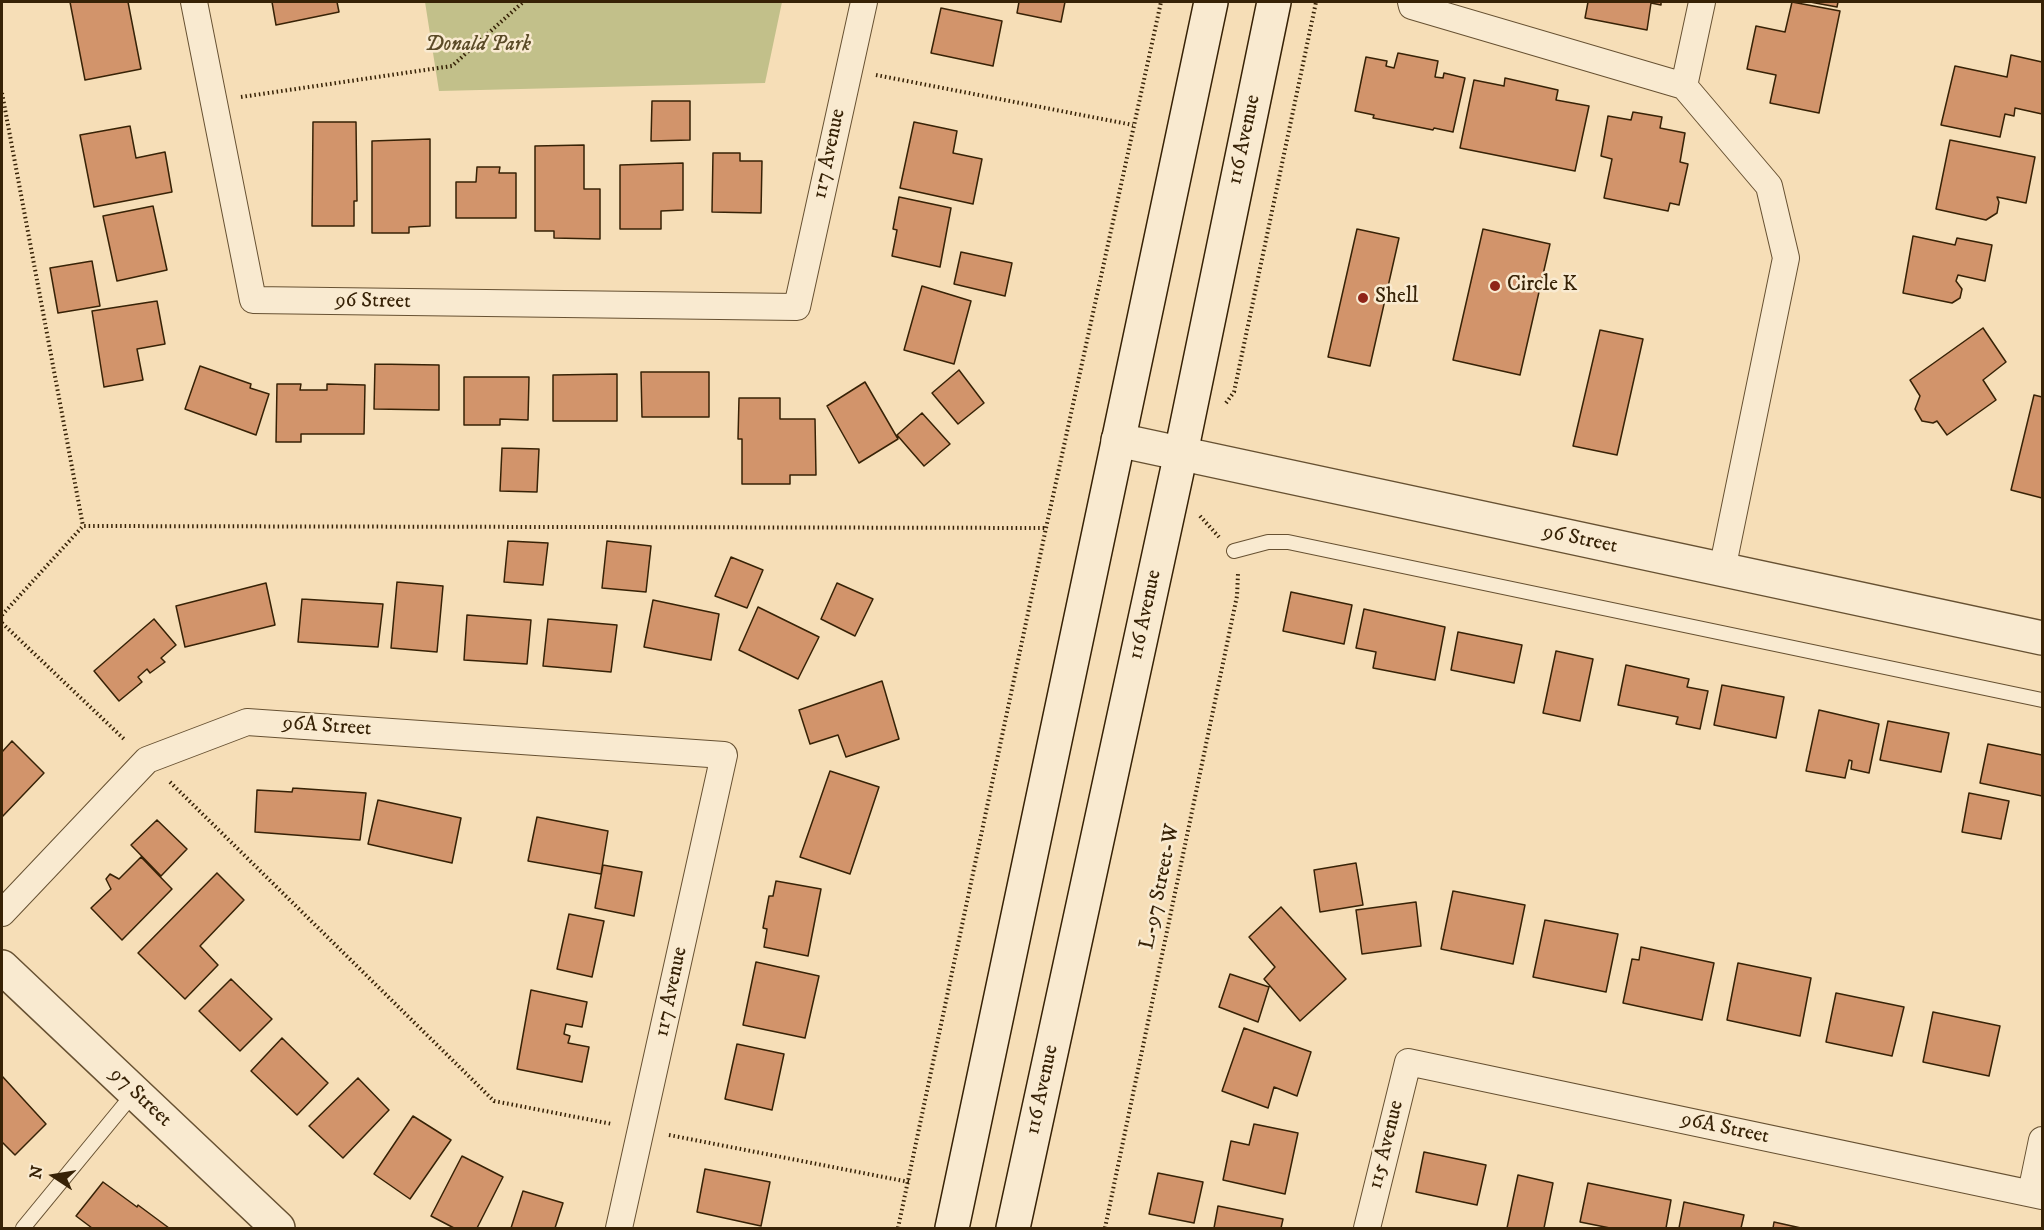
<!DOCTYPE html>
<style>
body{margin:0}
#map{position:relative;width:2044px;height:1230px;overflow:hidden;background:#f6deb7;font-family:"IM FELL DW Pica",serif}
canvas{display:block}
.frame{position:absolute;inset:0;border:3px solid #372206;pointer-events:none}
.north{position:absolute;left:24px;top:1146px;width:60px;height:60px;-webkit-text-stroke:4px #f9ead0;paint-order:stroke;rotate:282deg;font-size:16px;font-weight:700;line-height:24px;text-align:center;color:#372206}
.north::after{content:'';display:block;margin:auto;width:21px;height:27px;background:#372206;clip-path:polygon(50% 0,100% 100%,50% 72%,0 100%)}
</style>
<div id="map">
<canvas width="2044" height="1230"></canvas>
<div class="frame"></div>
<div class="north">N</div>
</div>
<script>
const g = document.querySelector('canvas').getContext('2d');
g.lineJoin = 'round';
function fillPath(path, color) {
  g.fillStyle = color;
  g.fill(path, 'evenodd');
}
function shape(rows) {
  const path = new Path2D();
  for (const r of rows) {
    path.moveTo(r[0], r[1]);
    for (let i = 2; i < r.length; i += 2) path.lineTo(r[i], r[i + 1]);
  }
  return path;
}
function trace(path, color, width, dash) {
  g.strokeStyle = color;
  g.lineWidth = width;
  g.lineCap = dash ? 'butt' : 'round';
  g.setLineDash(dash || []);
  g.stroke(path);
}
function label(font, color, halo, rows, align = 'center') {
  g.font = font + ' "IM FELL DW Pica",serif';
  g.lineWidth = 5;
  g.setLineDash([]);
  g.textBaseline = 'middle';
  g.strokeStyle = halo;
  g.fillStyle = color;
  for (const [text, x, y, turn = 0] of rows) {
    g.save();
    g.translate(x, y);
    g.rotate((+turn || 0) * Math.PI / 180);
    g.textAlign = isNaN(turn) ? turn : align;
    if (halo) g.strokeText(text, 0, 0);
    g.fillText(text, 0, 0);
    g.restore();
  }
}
const green = shape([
 [425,2,782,2,765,83,439,91]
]);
const building = shape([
 [70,2,128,2,141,69,85,80,70,2],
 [272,2,337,2,339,12,276,25,272,2],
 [1019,2,1065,2,1061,22,1017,13,1019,2],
 [1588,2,1661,2,1661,5,1651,3,1647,30,1585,18,1588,2],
 [1792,2,1840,11,1819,113,1770,103,1776,75,1747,69,1756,26,1785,32,1792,2],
 [1810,2,1838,2,1837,7,1810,2],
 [941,8,1002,21,993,66,931,53,941,8],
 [1398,53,1438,61,1435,77,1443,78,1444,73,1465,78,1453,132,1434,128,1433,130,1373,118,1374,115,1355,111,1366,57,1387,61,1386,66,1394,68,1398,53],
 [2011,55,2042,62,2042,114,2015,108,2014,116,2005,114,2000,137,1941,125,1955,66,2007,77,2011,55],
 [1505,78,1558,90,1556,100,1589,106,1575,171,1460,148,1474,80,1504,86,1505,78],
 [652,101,690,101,690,140,651,141,652,101],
 [1633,112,1662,117,1660,128,1685,133,1680,162,1688,164,1679,205,1670,203,1668,211,1604,198,1612,159,1601,156,1608,116,1631,120,1633,112],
 [313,122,356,122,357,201,354,201,354,226,312,226,313,122],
 [914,122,957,131,953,153,982,159,973,204,900,188,914,122],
 [130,126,136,158,165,152,172,192,94,207,80,135,130,126],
 [430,139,430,226,409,227,409,233,372,233,372,141,430,139],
 [1950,140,2035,157,2026,203,1997,197,1999,202,1997,213,1986,220,1936,209,1950,140],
 [584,145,584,189,600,189,600,239,554,238,554,231,535,231,535,146,584,145],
 [713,153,740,153,740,161,762,161,761,213,712,212,713,153],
 [683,163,683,210,661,211,661,229,620,229,620,165,683,163],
 [477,167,500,167,499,173,516,173,516,218,456,218,456,182,476,182,477,167],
 [899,197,951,208,940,267,892,256,897,230,893,229,899,197],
 [153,206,167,270,117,281,103,216,153,206],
 [1357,229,1399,238,1370,366,1328,357,1357,229],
 [1483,229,1550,244,1520,375,1453,360,1483,229],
 [1913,236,1955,245,1957,238,1992,245,1985,281,1958,275,1956,281,1962,289,1960,298,1952,303,1903,293,1913,236],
 [961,252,1012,263,1005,296,954,284,961,252],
 [92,261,100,306,58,313,50,268,92,261],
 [922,286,971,301,954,364,904,350,922,286],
 [157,301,165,344,137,349,143,380,104,387,92,311,157,301],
 [1983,328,2006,362,1983,380,1996,400,1947,435,1937,421,1933,423,1922,421,1915,409,1920,396,1910,380,1983,328],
 [1600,330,1643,339,1617,455,1573,446,1600,330],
 [375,364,439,365,439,410,374,409,375,364],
 [200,366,251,384,250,388,269,394,256,435,185,409,200,366],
 [959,370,984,403,958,424,932,393,959,370],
 [641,372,709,372,709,417,642,417,641,372],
 [617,374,617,421,553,421,553,375,617,374],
 [464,377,529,377,528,420,500,419,500,425,464,425,464,377],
 [865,382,898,439,859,463,827,406,865,382],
 [277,384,301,384,300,390,327,390,327,384,365,385,364,434,301,434,301,442,276,442,277,384],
 [2034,395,2042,397,2042,498,2011,490,2034,395],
 [739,398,780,398,780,419,815,419,816,475,790,475,790,484,742,484,742,439,738,439,739,398],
 [922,413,950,444,924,466,897,435,922,413],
 [502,448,539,449,537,492,500,491,502,448],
 [508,541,548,543,543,585,504,582,508,541],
 [607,541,651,546,646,592,602,588,607,541],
 [731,557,763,570,747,608,715,596,731,557],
 [397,582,443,586,437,652,391,648,397,582],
 [266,583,275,625,185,647,176,606,266,583],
 [837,583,873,599,855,636,821,619,837,583],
 [1291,592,1352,605,1344,644,1283,631,1291,592],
 [302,599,383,604,378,647,298,642,302,599],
 [653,600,719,614,711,660,644,647,653,600],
 [758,607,819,637,798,679,739,650,758,607],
 [1364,609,1445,627,1435,680,1373,668,1376,652,1356,648,1364,609],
 [467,615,531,620,527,664,464,660,467,615],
 [154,619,176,645,161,658,165,662,150,673,147,669,138,677,142,682,119,701,94,671,154,619],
 [548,619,617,625,611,672,543,666,548,619],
 [1458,632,1522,645,1514,683,1451,670,1458,632],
 [1556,651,1593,659,1580,721,1543,713,1556,651],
 [1626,665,1689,679,1687,687,1708,691,1700,729,1676,724,1678,717,1618,705,1626,665],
 [882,681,899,739,846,757,838,735,810,744,799,710,882,681],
 [1722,685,1784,697,1776,738,1714,725,1722,685],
 [1819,710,1879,724,1869,773,1851,769,1852,761,1849,760,1845,778,1806,771,1819,710],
 [1888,721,1949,733,1941,772,1880,760,1888,721],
 [12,741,44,773,2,817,2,752,12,741],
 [1988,744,2042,755,2042,796,1980,783,1988,744],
 [830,771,879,787,850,874,800,857,830,771],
 [293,788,366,793,360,840,255,832,257,790,292,792,293,788],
 [1969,793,2009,801,2001,839,1962,832,1969,793],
 [378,800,461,818,452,863,368,844,378,800],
 [537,817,608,831,601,874,528,861,537,817],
 [157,820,187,849,161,876,131,845,157,820],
 [141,857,172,889,122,940,91,908,111,889,106,879,110,874,119,879,141,857],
 [1356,863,1363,905,1320,912,1314,870,1356,863],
 [603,865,642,872,634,916,595,908,603,865],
 [217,873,244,900,200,946,218,965,185,999,138,953,217,873],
 [776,881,821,889,808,956,764,947,767,929,763,928,769,896,773,896,776,881],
 [1453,891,1525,905,1513,964,1441,949,1453,891],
 [1416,902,1421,946,1362,954,1356,910,1416,902],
 [1281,907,1346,979,1300,1021,1264,979,1275,967,1249,937,1281,907],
 [569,914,604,921,592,977,557,969,569,914],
 [1545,920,1618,934,1606,992,1533,977,1545,920],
 [1641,947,1714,963,1702,1020,1623,1003,1632,959,1639,960,1641,947],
 [756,962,819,976,805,1038,743,1025,756,962],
 [1738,963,1811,978,1800,1036,1727,1020,1738,963],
 [1230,974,1269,987,1258,1022,1219,1007,1230,974],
 [231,979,272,1019,240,1051,199,1011,231,979],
 [531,990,587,1002,582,1027,566,1024,564,1034,570,1036,568,1043,589,1047,582,1082,517,1069,531,990],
 [1836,993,1904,1007,1892,1056,1826,1042,1836,993],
 [1933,1012,2000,1026,1989,1076,1923,1062,1933,1012],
 [1244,1028,1311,1052,1297,1096,1274,1087,1268,1108,1222,1091,1244,1028],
 [282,1038,328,1083,297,1115,251,1071,282,1038],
 [737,1044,784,1054,772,1110,725,1099,737,1044],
 [2,1076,46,1124,15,1155,2,1142,2,1076],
 [358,1078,389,1110,343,1158,309,1126,358,1078],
 [413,1116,451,1140,410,1199,374,1174,413,1116],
 [1254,1124,1298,1133,1285,1194,1223,1180,1231,1141,1249,1145,1254,1124],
 [1424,1152,1486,1165,1477,1205,1416,1192,1424,1152],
 [462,1156,503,1177,477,1228,454,1228,431,1216,462,1156],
 [705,1169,770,1182,761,1226,697,1212,705,1169],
 [1158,1173,1203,1182,1194,1223,1149,1214,1158,1173],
 [1518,1175,1553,1183,1544,1228,1507,1228,1518,1175],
 [103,1182,137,1207,138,1205,169,1228,92,1228,76,1216,103,1182],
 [1588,1183,1671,1200,1666,1228,1610,1228,1580,1222,1588,1183],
 [523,1191,563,1203,555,1228,511,1228,523,1191],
 [1684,1202,1744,1215,1741,1228,1679,1228,1684,1202],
 [1218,1206,1283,1219,1281,1228,1214,1228,1218,1206],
 [1774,1222,1801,1228,1773,1228,1774,1222]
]);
const path = shape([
 [876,75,1133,125],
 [2,93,83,526],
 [241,97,452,66,523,2],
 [1226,403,1234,392,1316,2],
 [1200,516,1219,537],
 [2,615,83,526,1046,528],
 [2,623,125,740],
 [170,782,494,1101,612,1124],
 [669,1135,909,1182],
 [898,1228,1046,528,1161,2],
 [1105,1228,1237,596,1238,574]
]);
const service = shape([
 [1234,551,1268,542,1288,542,2042,700],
 [23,1228,134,1093]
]);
const minor = shape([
 [194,2,253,300,797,307,864,2],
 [1411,2,1412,6,1684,86,1769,186,1786,258,1722,570],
 [1684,86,1702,2],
 [2,913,147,760,247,722,724,755,619,1228],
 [2031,1193,2042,1140],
 [1367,1228,1408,1062,2042,1196]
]);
const tertiary = shape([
 [1118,440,2042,638],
 [2,967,278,1228]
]);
const secondary = shape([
 [952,1228,1211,2],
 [1013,1228,1181,453,1274,2]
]);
const markers = [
 [1495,286,6,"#8f2418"],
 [1363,298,6,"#8f2418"]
];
const parkNames = [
 ["Donald Park",478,46]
];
const streetNames = [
 ["116 Avenue",1245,140,-78],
 ["117 Avenue",830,154,-78],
 ["96 Street",373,302,1],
 ["96 Street",1580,540,12],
 ["116 Avenue",1146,615,-78],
 ["96A Street",327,727,4],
 ["L-97 Street-W",1161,887,-78],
 ["117 Avenue",672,992,-78],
 ["116 Avenue",1043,1090,-78],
 ["97 Street",140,1098,43],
 ["96A Street",1725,1129,12],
 ["115 Avenue",1387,1145,-76]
];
const poiNames = [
 ["Circle K",1507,286],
 ["Shell",1375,298]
];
fillPath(green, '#c2c08a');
fillPath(building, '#d2946b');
trace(building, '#372206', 1.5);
trace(service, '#675132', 16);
trace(minor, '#675132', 28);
trace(tertiary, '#675132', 36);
trace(secondary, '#372206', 36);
trace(path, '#372206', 4, [1.5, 3]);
trace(service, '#f9ead0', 14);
trace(minor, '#f9ead0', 26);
trace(tertiary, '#f9ead0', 33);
trace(secondary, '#f9ead0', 33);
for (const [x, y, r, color] of markers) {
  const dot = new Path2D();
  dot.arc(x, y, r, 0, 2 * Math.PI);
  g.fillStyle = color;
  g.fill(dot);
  trace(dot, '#f9ead0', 2);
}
label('italic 21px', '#5a4a27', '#f9ead0', parkNames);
label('21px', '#372206', '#f9ead0', streetNames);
label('21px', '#372206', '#f9ead0', poiNames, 'left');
</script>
